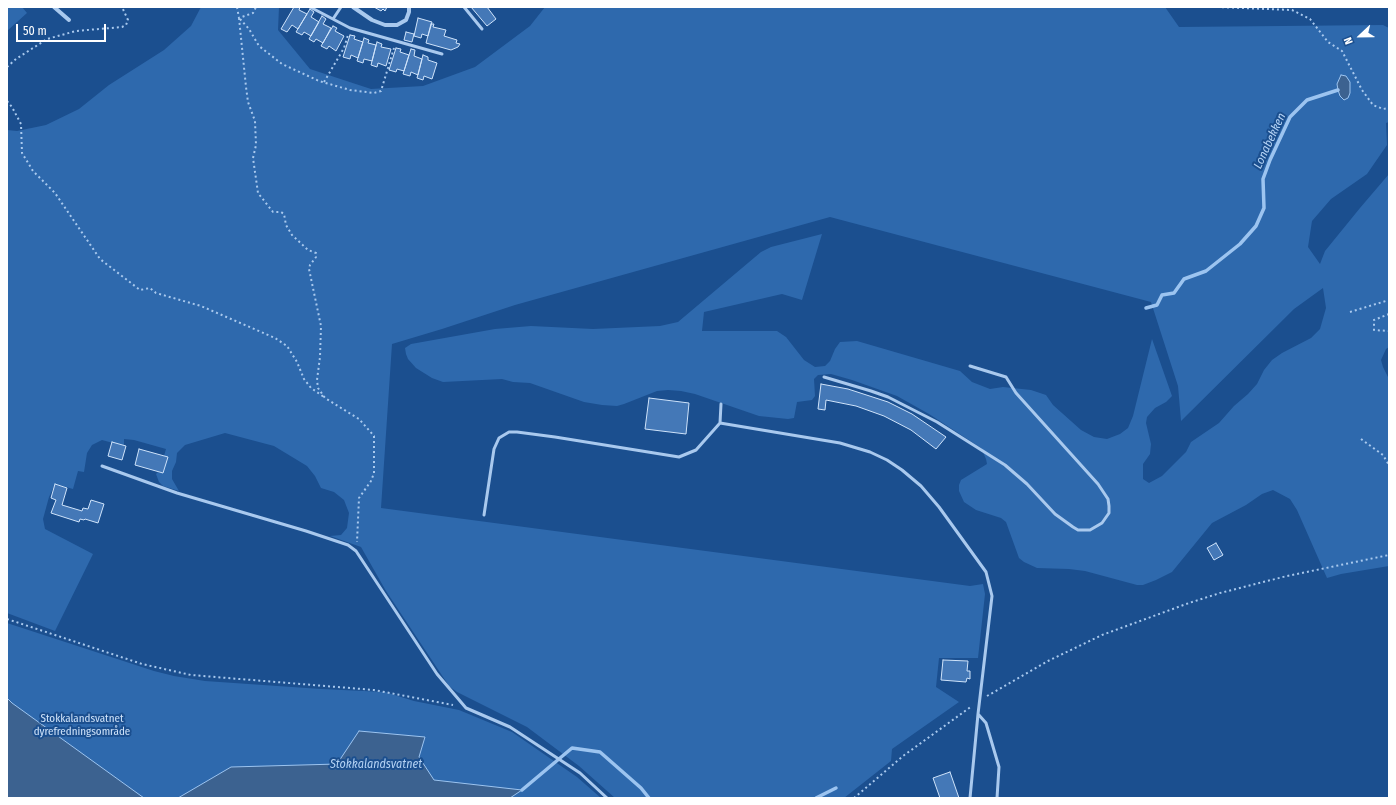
<!DOCTYPE html>
<meta charset="utf-8">
<style>
body{margin:0}
#map{position:relative;width:1396px;height:805px;overflow:hidden;background:#1b4f8f;font-family:"Fira Sans Condensed",sans-serif}
canvas{display:block}
.frame{position:absolute;inset:0;border:8px solid #fff;pointer-events:none}
.north{position:absolute;left:1340px;top:16px;width:40px;height:40px;-webkit-text-stroke:3px #1b4f8f;paint-order:stroke;rotate:248deg;font-size:11px;font-weight:700;line-height:16px;text-align:center;color:#fff}
.north::after{content:'';display:block;margin:auto;width:14px;height:18px;background:#fff;clip-path:polygon(50% 0,100% 100%,50% 72%,0 100%)}
.scale{position:absolute;left:16px;top:24px;width:90px;height:18px;box-sizing:border-box;border:2px solid #fff;border-top:0;padding-left:5px;font-size:12px;line-height:14px;white-space:nowrap;color:#fff;-webkit-text-stroke:3px #1b4f8f;paint-order:stroke}
</style>
<div id="map">
<canvas width="1396" height="805"></canvas>
<div class="frame"></div>
<div class="north">N</div>
<div class="scale">50 m</div>
</div>
<script>
const g = document.querySelector('canvas').getContext('2d');
g.lineJoin = 'round';
function fillPath(path, color) {
  g.fillStyle = color;
  g.fill(path, 'evenodd');
}
function shape(rows) {
  const path = new Path2D();
  for (const r of rows) {
    path.moveTo(r[0], r[1]);
    for (let i = 2; i < r.length; i += 2) path.lineTo(r[i], r[i + 1]);
  }
  return path;
}
function trace(path, color, width, dash) {
  g.strokeStyle = color;
  g.lineWidth = width;
  g.lineCap = dash ? 'butt' : 'round';
  g.setLineDash(dash || []);
  g.stroke(path);
}
function label(font, color, halo, rows, align = 'center') {
  g.font = font + ' "Fira Sans Condensed",sans-serif';
  g.lineWidth = 4;
  g.setLineDash([]);
  g.textBaseline = 'middle';
  g.strokeStyle = halo;
  g.fillStyle = color;
  for (const [text, x, y, turn = 0] of rows) {
    g.save();
    g.translate(x, y);
    g.rotate((+turn || 0) * Math.PI / 180);
    g.textAlign = isNaN(turn) ? turn : align;
    if (halo) g.strokeText(text, 0, 0);
    g.fillText(text, 0, 0);
    g.restore();
  }
}
const green = shape([
 [7,7,22,7,27,13,7,31],
 [201,7,279,7,278,30,310,69,371,89,423,86,475,67,530,26,545,7,1165,7,1179,27,1383,25,1389,28,1389,122,1386,123,1387,145,1367,174,1331,199,1312,221,1308,247,1320,264,1325,251,1360,208,1389,174,1389,347,1386,349,1381,360,1383,367,1389,379,1389,566,1341,574,1327,578,1297,510,1290,499,1273,490,1262,494,1246,505,1212,523,1172,572,1156,580,1143,585,1137,585,1085,571,1069,569,1037,568,1024,562,1019,558,1006,522,1001,518,976,510,964,502,959,491,959,485,961,480,987,464,986,459,981,448,929,414,897,396,852,380,831,374,818,375,814,379,815,396,812,400,797,402,794,418,788,419,759,416,695,394,681,391,668,390,657,391,624,404,617,406,602,405,584,402,530,383,513,382,502,379,443,382,432,378,416,368,408,359,406,354,405,348,411,344,495,329,531,326,593,329,660,326,678,322,761,252,771,247,822,234,802,300,782,294,704,312,702,331,777,331,786,337,804,360,815,367,825,366,830,361,835,349,840,342,857,341,960,371,972,382,990,389,1003,387,1031,390,1046,395,1053,405,1081,430,1094,437,1107,439,1120,434,1128,428,1133,416,1152,339,1172,396,1166,402,1155,408,1147,417,1146,423,1151,444,1150,454,1143,464,1143,479,1149,483,1162,476,1186,452,1191,442,1219,423,1234,406,1248,394,1257,384,1264,370,1272,360,1282,353,1311,338,1320,329,1326,308,1323,288,1294,309,1181,421,1178,386,1151,302,830,217,515,305,442,329,392,344,381,508,970,586,983,584,985,594,978,658,939,658,936,687,959,702,892,749,891,761,844,798,615,798,579,766,527,727,457,692,449,686,386,591,361,547,330,536,341,535,347,528,349,513,344,500,334,492,321,488,315,476,307,466,274,446,225,433,185,445,177,453,176,462,172,471,172,479,179,491,163,486,159,482,156,474,158,472,163,473,167,457,164,456,166,449,134,440,124,439,124,446,102,440,92,445,87,453,84,472,78,471,73,489,55,484,49,497,43,519,45,529,93,554,55,631,7,613,7,130,17,131,46,125,79,109,109,85,164,50,191,26],
 [7,623,154,671,174,676,205,681,321,689,385,692,414,701,459,710,512,732,577,777,601,798,7,798]
]);
const water = shape([
 [1341,75,1346,76,1350,82,1350,93,1348,98,1344,100,1340,96,1338,90,1337,84,1341,75],
 [7,698,12,703,144,798,7,798,7,698],
 [359,731,425,737,419,757,434,780,522,790,510,798,178,798,231,767,337,764,359,731]
]);
const stream = shape([
 [1146,308,1157,305,1162,295,1174,293,1184,279,1206,271,1240,244,1256,226,1264,208,1263,179,1270,160,1290,117,1307,100,1338,90],
 [522,790,572,748,600,752,641,788,649,798],
 [816,798,836,788]
]);
const building = shape([
 [294,7,300,7,299,10,307,14,298,29,292,25,287,32,281,29,294,7],
 [374,7,387,7,385,11,383,9,381,11,374,7],
 [471,7,487,7,496,19,487,26,471,7],
 [310,9,314,12,311,17,319,22,311,36,304,32,302,35,296,32,310,9],
 [322,16,326,19,323,24,331,28,323,43,316,39,314,42,309,39,322,16],
 [418,18,432,22,428,36,422,34,421,38,414,36,418,18],
 [431,24,434,24,433,27,446,30,444,36,457,40,456,43,460,44,458,47,451,50,426,43,431,24],
 [333,26,337,28,335,31,344,36,336,51,329,46,327,49,321,46,333,26],
 [406,32,414,34,412,42,404,40,406,32],
 [350,35,355,36,354,39,363,42,358,58,351,55,350,59,343,57,350,35],
 [364,38,369,40,368,43,376,45,372,61,364,59,363,63,357,61,364,38],
 [377,42,382,44,381,47,391,49,386,66,378,63,377,67,371,65,377,42],
 [396,48,401,49,400,52,409,55,404,71,397,69,396,72,389,70,396,48],
 [411,49,415,50,414,56,422,59,418,75,411,72,410,76,403,74,411,49],
 [423,55,428,57,428,60,437,63,432,79,424,76,423,80,417,78,423,55],
 [821,384,848,389,888,402,912,414,946,437,936,449,911,430,884,416,856,406,826,400,825,410,818,409,821,384],
 [649,398,689,403,686,434,645,429,649,398],
 [112,442,126,446,122,460,108,456,112,442],
 [139,449,168,457,163,473,135,465,139,449],
 [55,484,67,488,62,505,82,511,83,508,88,509,91,500,104,504,98,523,85,519,84,520,80,519,79,522,51,513,56,500,51,498,55,484],
 [1216,543,1223,555,1214,560,1207,548,1216,543],
 [943,660,968,661,967,671,970,671,970,679,967,678,966,682,941,680,943,660],
 [950,772,959,798,940,798,933,778,950,772]
]);
const path = shape([
 [237,7,239,18,253,13,256,7],
 [1217,7,1292,10,1310,19,1328,42,1342,51,1362,90,1373,105,1383,109,1389,108],
 [239,18,246,87,248,102,255,121,256,145,253,158,258,193,273,212,281,212,284,214,286,225,292,235,308,250,316,253,316,257,310,265,309,269,321,326,320,357,317,380,318,388,325,398,359,419,374,436,374,473,371,481,359,498,357,542],
 [240,19,249,29,259,46,282,64,319,81,350,90,374,93,381,91,394,48],
 [7,67,16,59,47,39,76,31,122,27,126,25,128,20,122,7],
 [324,82,344,48,348,35],
 [7,101,12,107,21,124,22,153,33,171,55,193,100,259,140,290,150,288,156,293,201,306,275,338,287,346,297,362,304,379,311,388,324,397],
 [1350,312,1389,300],
 [1389,314,1374,320,1374,330,1389,331],
 [1361,439,1383,455,1389,465],
 [7,619,142,664,191,675,374,690,453,705],
 [987,696,1048,661,1102,635,1189,603,1220,593,1287,576,1389,555],
 [854,798,903,756,972,706]
]);
const lane = shape([
 [310,7,350,28,442,54],
 [464,7,482,29],
 [333,19,341,7],
 [824,377,871,391,888,397,937,422,1005,465,1027,484,1055,514,1073,527,1078,530,1090,530,1102,523,1109,513,1109,506,1108,499,1098,484,1016,393,1006,377,970,366],
 [721,404,720,423,840,443,870,452,887,460,902,470,921,486,939,507,986,572,992,596,978,714,970,798],
 [102,466,177,493,306,531,348,545,356,551,437,674,466,708,510,727,580,773,607,798],
 [484,515,494,449,499,438,509,432,517,432,555,437,679,457,696,450,720,423],
 [978,714,986,723,999,767,997,798]
]);
const street = shape([
 [54,7,69,20],
 [353,7,372,20,385,25,397,25,406,20,409,12,409,7]
]);
const parkNames = [
 ["Stokkalandsvatnet",82,719],
 ["dyrefredningsområde",82,732]
];
const waterNames = [
 ["Lonabekken",1270,141,-65],
 ["Stokkalandsvatnet",376,765]
];
fillPath(green, '#2e69ad');
fillPath(water, '#3c6290');
trace(water, '#9cc4f0', 1);
trace(stream, '#9cc4f0', 3.5);
fillPath(building, '#4478b7');
trace(building, '#cfe3fa', 1);
trace(path, '#a9c9ee', 2, [2, 3]);
trace(lane, '#a9c9ee', 3);
trace(street, '#a9c9ee', 4);
label('11px', '#cfe3fa', '#1b4f8f', parkNames);
label('italic 12px', '#b5d3f5', '#1b4f8f', waterNames);
</script>
